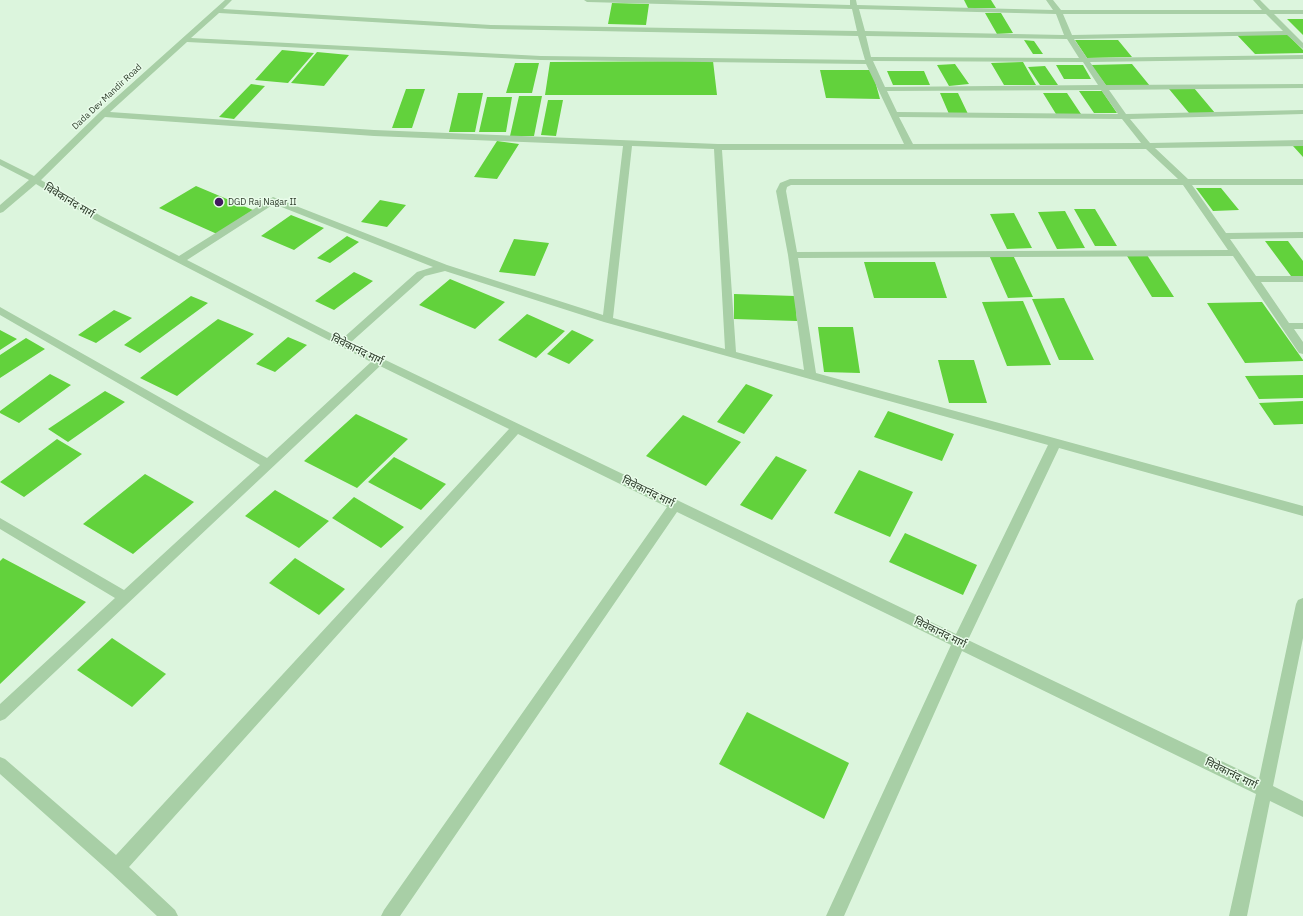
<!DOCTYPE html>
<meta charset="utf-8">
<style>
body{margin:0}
canvas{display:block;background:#dcf5dd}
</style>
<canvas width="1303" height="916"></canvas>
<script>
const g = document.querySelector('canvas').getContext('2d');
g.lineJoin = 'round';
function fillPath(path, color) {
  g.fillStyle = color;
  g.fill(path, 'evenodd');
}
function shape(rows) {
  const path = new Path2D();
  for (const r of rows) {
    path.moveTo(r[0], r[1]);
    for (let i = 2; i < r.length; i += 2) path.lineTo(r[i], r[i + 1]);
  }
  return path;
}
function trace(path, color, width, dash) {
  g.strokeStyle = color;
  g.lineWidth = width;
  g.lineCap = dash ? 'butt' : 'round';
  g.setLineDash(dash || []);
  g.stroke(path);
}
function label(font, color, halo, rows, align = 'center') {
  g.font = font + ' "IBM Plex Sans","Noto Sans Devanagari",sans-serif';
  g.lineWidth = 3;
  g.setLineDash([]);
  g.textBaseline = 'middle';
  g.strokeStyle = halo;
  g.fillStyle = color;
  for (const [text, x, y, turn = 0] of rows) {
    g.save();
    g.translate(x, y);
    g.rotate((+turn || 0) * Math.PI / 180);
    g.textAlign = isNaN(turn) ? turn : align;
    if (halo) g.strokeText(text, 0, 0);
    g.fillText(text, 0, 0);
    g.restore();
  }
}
const building = shape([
 [964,0,991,0,996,8,968,8],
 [612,3,649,4,646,25,608,24],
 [985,13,1001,13,1013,33,997,34],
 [1287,19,1303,19,1303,35],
 [1287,34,1303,50,1303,53,1255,54,1237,35],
 [1024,40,1034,41,1043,54,1033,54],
 [1075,40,1118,40,1132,57,1087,58],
 [282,50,314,53,288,83,255,80],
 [317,52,349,55,324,86,291,83],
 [713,61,717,95,545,95,550,62],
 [1023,62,1036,85,1004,85,991,63],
 [515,63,539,63,532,93,506,93],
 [955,64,969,84,949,86,937,65],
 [1132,64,1150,86,1108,88,1091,65],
 [1056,65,1083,65,1091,79,1064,79],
 [1045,66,1058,85,1040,85,1028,67],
 [820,70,872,70,880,99,826,98],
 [887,71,924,71,930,85,893,85],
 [251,84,265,86,234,119,219,117],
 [1194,88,1215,113,1189,113,1169,89],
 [406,89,425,89,412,128,392,128],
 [1079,91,1102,91,1117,113,1094,113],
 [458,93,483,93,475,132,449,132],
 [940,93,958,93,968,114,949,114],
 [1043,93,1067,93,1081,114,1056,114],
 [519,96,542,96,534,136,510,136],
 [487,97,512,97,506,132,479,132],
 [548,100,563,100,556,136,541,135],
 [497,141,519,144,497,179,474,177],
 [1303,145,1303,157,1293,146],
 [196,186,253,210,217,234,159,208],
 [1196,188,1221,188,1239,210,1213,211],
 [380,200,406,205,387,227,361,222],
 [1074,209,1095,209,1117,246,1095,246],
 [1065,211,1085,248,1057,249,1038,212],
 [1014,213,1032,248,1007,249,990,214],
 [291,215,324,228,294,250,261,236],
 [347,236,359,242,330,263,317,258],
 [514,239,549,243,535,276,499,272],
 [1265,241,1288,241,1303,261,1303,276,1291,276],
 [989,255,1013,255,1033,297,1008,298],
 [1147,255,1174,297,1152,297,1127,256],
 [864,262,935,262,947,298,874,298],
 [354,272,373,281,334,310,315,301],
 [450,279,505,302,475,329,419,305],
 [734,294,795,296,797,321,734,319],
 [191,296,208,303,140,353,124,345],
 [1064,298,1094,360,1059,360,1032,299],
 [1023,301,1051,365,1007,366,982,302],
 [1262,302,1303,360,1303,361,1245,363,1207,303],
 [114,310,132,318,96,343,78,335],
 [527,314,565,331,536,358,498,340],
 [218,319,254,334,177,396,140,378],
 [818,327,853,327,860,373,824,372],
 [0,330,17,339,0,350],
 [572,330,594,340,569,364,547,354],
 [288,337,307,345,275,372,256,364],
 [26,338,45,349,0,378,0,355],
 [938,360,974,360,987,403,949,403],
 [50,374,71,385,19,423,0,413,0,411],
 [1303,375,1303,398,1259,399,1245,376],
 [746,384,773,395,744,434,717,422],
 [105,391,125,402,68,442,48,429],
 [1303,401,1303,424,1274,425,1259,403],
 [888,411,954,434,942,461,874,437],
 [356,414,408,439,357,488,304,461],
 [683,415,741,442,706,486,646,456],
 [57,439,82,454,24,497,0,482],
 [776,456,807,470,772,520,740,505],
 [394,457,446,484,421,510,368,482],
 [859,470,913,492,890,537,834,513],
 [145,474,194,502,133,554,83,524],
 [275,490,329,521,299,548,245,516],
 [354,497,404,527,381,548,332,518],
 [905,533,977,565,963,595,889,562],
 [3,558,86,602,0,684,0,561],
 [295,558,345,589,319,615,269,583],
 [112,638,166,674,132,707,77,670],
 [747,712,849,763,824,819,719,764]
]);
const minor = shape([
 [225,0,232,0,223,9,491,25,857,31,852,9,587,2,584,0,669,0,850,5,850,0,856,0,857,5,1053,10,1046,0,1053,0,1061,10,1262,10,1253,0,1260,0,1270,10,1303,10,1303,14,1274,14,1303,43,1303,49,1287,35,1074,39,1087,58,1303,55,1303,59,1090,62,1106,85,1303,84,1303,88,1109,90,1126,114,1303,110,1303,114,1130,119,1150,143,1303,140,1303,146,1155,148,1188,179,1303,179,1303,185,1192,185,1226,233,1303,232,1303,238,1230,239,1256,276,1303,276,1303,282,1261,282,1289,323,1303,323,1303,329,1294,329,1303,342,1303,354,1299,353,1233,256,798,258,816,373,1303,506,1303,516,1059,448,968,640,1259,779,1296,604,1298,600,1303,598,1303,638,1273,786,1303,801,1303,817,1270,801,1247,916,1229,916,1256,794,962,651,844,916,826,916,951,645,677,512,400,916,381,916,384,910,667,507,518,434,129,867,175,910,178,916,157,916,111,873,0,774,0,757,5,759,116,855,509,429,380,366,5,719,0,721,0,704,115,598,0,529,0,518,124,590,260,465,0,315,0,307,267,458,371,362,95,220,36,184,3,212,0,213,0,205,29,180,0,165,0,159,34,176,100,112,225,0],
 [859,9,1056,14,1064,35,865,31,859,9],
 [219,13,491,29,858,36,865,60,541,56,191,38,219,13],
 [1063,14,1266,14,1283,31,1072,35,1063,14],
 [866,36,1067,39,1079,58,871,57,866,36],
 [187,42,541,60,866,64,904,144,718,144,374,130,110,112,187,42],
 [873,61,1083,62,1098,85,885,87,873,61],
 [1101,90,1118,114,897,112,887,91,1101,90],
 [105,117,374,136,623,146,603,315,447,265,273,197,179,256,101,216,41,180,105,117],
 [899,117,1122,119,1141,143,913,144,899,117],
 [632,146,714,149,725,349,613,318,632,146],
 [1146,149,1178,179,790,179,780,183,776,191,788,255,804,370,736,352,722,150,1146,149],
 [791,185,1183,185,1228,250,797,252,786,191,787,187,791,185],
 [274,204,433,267,417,272,342,339,187,260,274,204],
 [445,271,604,322,1048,445,956,634,350,343,425,276,445,271]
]);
const markers = [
 [219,202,5,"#421960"]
];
const farStreetnames = [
 ["Dada Dev Mandir Road",107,97,-43]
];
const farPoinames = [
 ["DGD Raj Nagar II",228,202]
];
const streetNames = [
 ["विवेकानंद मार्ग",69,201,31],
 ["विवेकानंद मार्ग",357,350,26],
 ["विवेकानंद मार्ग",648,492,26],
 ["विवेकानंद मार्ग",940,633,26],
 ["विवेकानंद मार्ग",1231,774,26]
];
fillPath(building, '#62d23c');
fillPath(minor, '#a8cfa6');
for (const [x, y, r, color] of markers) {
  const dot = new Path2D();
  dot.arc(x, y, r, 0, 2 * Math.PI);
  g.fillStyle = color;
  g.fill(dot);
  trace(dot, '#e9fcea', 1.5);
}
label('9px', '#2b3a28', '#e9fcea', farStreetnames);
label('9px', '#2b3a28', '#e9fcea', farPoinames, 'left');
label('11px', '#2b3a28', '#e9fcea', streetNames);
</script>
